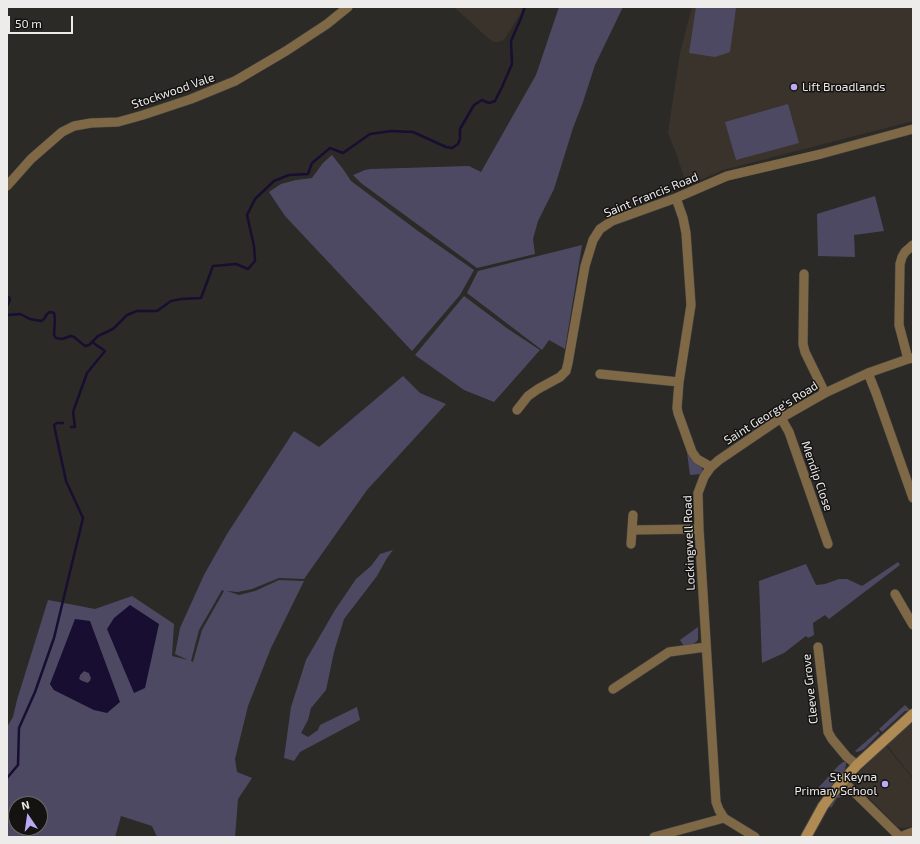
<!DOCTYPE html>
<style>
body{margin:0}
#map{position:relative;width:920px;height:844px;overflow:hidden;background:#2c2a27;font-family:"Exo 2",sans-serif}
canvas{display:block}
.frame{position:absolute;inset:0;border:8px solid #eeecea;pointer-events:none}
.north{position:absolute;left:8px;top:796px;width:40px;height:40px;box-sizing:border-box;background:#141312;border:1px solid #6b6a68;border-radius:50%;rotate:347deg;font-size:11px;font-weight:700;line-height:16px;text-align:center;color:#eeecea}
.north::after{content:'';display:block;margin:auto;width:14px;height:18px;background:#baaaf6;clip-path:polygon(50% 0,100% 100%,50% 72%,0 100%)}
.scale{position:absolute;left:8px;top:16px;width:65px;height:18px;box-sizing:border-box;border:2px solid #eeecea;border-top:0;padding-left:5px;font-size:12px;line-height:14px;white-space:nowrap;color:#eeecea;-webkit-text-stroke:3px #141312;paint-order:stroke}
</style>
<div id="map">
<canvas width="920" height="844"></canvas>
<div class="frame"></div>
<div class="north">N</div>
<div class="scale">50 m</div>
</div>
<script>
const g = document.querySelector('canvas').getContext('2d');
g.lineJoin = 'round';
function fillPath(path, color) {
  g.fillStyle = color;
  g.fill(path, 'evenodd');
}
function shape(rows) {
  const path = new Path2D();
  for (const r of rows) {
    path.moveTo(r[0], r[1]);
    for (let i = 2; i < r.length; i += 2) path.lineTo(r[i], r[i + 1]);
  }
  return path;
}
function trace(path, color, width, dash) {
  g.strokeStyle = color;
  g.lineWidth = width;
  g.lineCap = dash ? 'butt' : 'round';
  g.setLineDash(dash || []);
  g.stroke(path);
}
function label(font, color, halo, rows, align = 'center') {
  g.font = font + ' "Exo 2",sans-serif';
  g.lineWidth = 3;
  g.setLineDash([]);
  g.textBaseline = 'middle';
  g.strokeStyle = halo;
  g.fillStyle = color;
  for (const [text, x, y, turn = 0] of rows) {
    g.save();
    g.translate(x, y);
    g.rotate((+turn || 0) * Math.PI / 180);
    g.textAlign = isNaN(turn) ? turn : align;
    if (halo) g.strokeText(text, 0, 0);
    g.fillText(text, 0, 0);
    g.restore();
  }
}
const built = shape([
 [454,7,521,7,522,11,504,40,499,42,494,42,489,39],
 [692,7,913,7,913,121,723,170,687,186,675,150,668,133,680,53],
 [913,722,913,778,887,745],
 [886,746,913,779,913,826,905,828,897,827,859,788,854,780,857,774]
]);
const green = shape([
 [559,7,623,7,595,65,583,102,573,128,554,189,538,221,533,239,535,254,477,268,361,183,353,175,365,170,371,169,469,166,481,172,536,75],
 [696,7,730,7,736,8,730,52,715,57,689,53],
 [788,104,799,143,736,160,725,122],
 [332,155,343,169,351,181,418,231,474,270,460,295,412,351,285,216,269,192,281,184,296,180,312,178,323,163],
 [875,196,884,231,854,235,855,257,818,256,817,214],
 [582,245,565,349,549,340,542,350,467,293,478,271],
 [464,296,508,329,540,350,494,402,464,390,415,355],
 [403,376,420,393,446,404,367,490,304,579,279,578,252,589,238,592,227,591,239,595,255,591,279,580,304,581,271,648,248,706,235,759,237,772,252,778,238,799,235,837,157,837,152,826,121,816,115,837,7,837,7,727,13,717,17,700,48,600,95,609,132,596,174,624,172,656,188,660,175,654,180,628,204,575,227,534,294,431,319,447],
 [222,590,224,591,202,630,193,662,191,661,199,630],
 [90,621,94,710,54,690,50,684],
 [16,804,40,804,40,828,16,828],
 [687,452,689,452,701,466,703,471,701,474,690,475],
 [393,550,387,558,377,576,344,619,334,652,326,690,311,708,308,720,301,733,308,737,318,730,320,725,357,707,360,720,300,752,294,761,284,758,291,707,306,660,335,610,356,579,371,566,380,554],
 [898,562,900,565,829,619,825,615,813,623,814,635,808,638,806,636,784,653,762,663,759,581,806,564,816,585,825,584,839,579,847,579,862,586],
 [698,627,698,639,697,641,692,645,684,646,680,640],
 [84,671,89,673,91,678,90,681,87,683,82,681,79,679,80,675],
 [905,705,910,710,908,711,905,711,882,732,879,729],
 [878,731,880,733,864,749,860,751,857,752,855,751],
 [843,762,846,762,846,765,844,772,837,778,832,787,823,797,821,795,819,789,819,787,838,766],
 [845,791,850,794,849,795,837,798,831,808,829,805,840,792]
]);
const water = shape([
 [130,605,159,624,145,688,134,693,107,629,114,618],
 [75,619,90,621,120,702,107,713,94,710,54,690,50,684],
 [84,671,89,673,91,678,90,681,88,683,82,681,79,679,80,675]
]);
const stream = shape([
 [7,297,9,297,10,300,7,306],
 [7,314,8,315,20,314,30,319,41,321,44,319,47,314,50,312,54,313,55,319,54,335,56,338,62,339,71,336,74,337,80,342,85,346,89,345,98,336,113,329,127,315,137,311,157,311,171,301,181,299,201,298,213,266,236,264,248,269,255,261,254,246,247,215,255,199,274,181,289,175,308,174,312,163,330,148,343,153,370,134,391,131,413,132,446,147,452,148,458,144,460,139,460,129,474,105,482,100,489,103,495,101,502,87,512,64,511,41,521,18,525,7],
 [71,427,75,427,73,412,87,373,105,351,92,342],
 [7,778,18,765,19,728,35,692,54,638,83,518,66,481,54,425,57,423,63,423]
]);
const street = shape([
 [7,186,31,159,62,132,74,126,91,123,118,122,143,115,191,99,235,81,286,51,327,24,348,7],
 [676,198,683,218,686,233,691,305,679,382,677,408,678,413,692,452,697,459,711,467],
 [804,274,803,344,805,352,825,393],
 [908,359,899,325,900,264,902,257,905,252,913,245],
 [868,373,876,393,913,498],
 [600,374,679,382],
 [517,410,528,396,538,389,560,377,566,371,568,363,585,266,593,240,600,229,612,221,676,198,727,176,821,154,913,129],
 [781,418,789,432,828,544],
 [632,530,699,529],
 [631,544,633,515],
 [895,594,913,625],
 [818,647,828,732,832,739,847,757,857,765],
 [613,689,669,652,706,647],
 [843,781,900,837,913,832],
 [654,837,724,818],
 [755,837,724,818,719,810,716,802,699,529,698,493,704,477,711,467,719,460,781,418,825,393,868,373,908,359,913,358]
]);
const secondary = shape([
 [806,837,823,806,832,794,848,775,857,765,913,714]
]);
const markers = [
 [794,87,4,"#baaaf6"],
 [885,784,4,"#baaaf6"]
];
const poiNames = [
 ["Lift Broadlands",802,87],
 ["St Keyna",877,777,"right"],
 ["Primary School",877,791,"right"]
];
const streetNames = [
 ["Stockwood Vale",173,91,-19],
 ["Saint Francis Road",651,195,-22],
 ["Saint George's Road",771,413,-32],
 ["Mendip Close",817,476,71],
 ["Lockingwell Road",689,543,-92],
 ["Cleeve Grove",810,689,-96]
];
fillPath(built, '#39332b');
fillPath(green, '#4e4962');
fillPath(water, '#180e31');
trace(stream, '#180e31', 2.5);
trace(street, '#474542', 10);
trace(secondary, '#474542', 12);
trace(street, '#7f6846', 9);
trace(secondary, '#af8b53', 10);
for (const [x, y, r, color] of markers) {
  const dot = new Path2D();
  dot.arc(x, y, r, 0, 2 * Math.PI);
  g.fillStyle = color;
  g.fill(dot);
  trace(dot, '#141312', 1.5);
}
label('12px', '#eeecea', '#141312', poiNames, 'left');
label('12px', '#eeecea', '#141312', streetNames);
</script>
